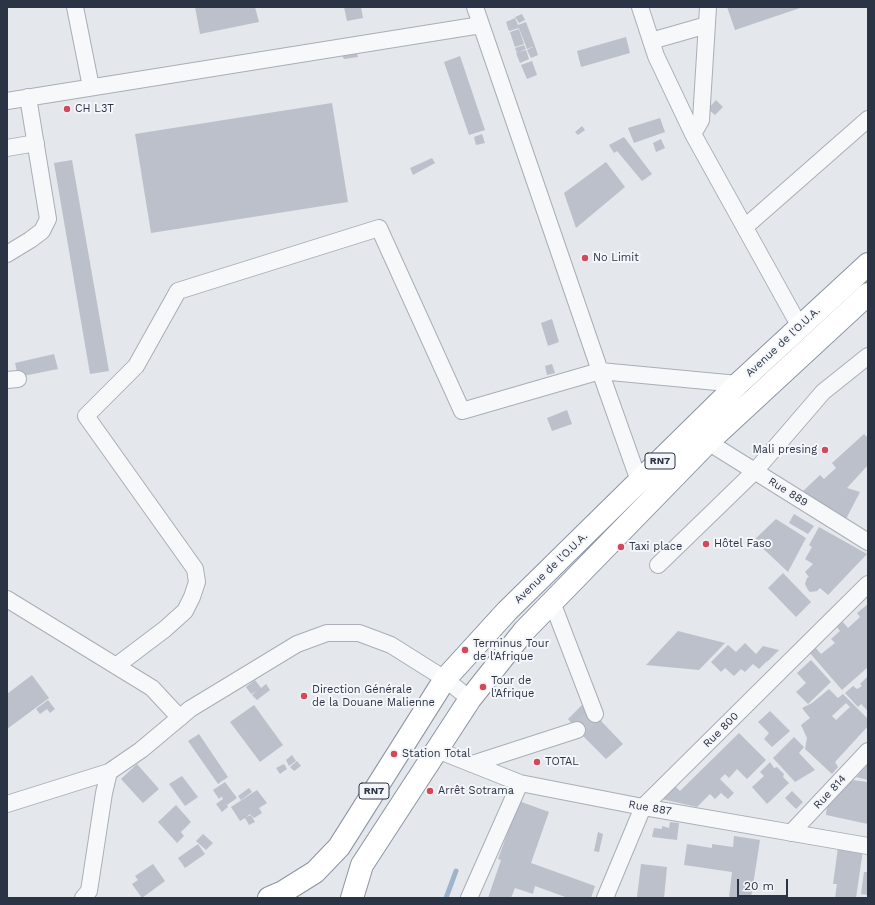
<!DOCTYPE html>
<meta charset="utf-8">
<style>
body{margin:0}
#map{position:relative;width:875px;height:905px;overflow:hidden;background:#e4e7ec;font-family:"Work Sans",sans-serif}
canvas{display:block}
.frame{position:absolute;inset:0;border:8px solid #2b3445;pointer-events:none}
.scale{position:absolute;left:737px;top:879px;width:51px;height:18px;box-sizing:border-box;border:2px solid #2b3445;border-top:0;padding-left:5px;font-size:12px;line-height:14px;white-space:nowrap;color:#2b3445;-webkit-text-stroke:3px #f4f6f9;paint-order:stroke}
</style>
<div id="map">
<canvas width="875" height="905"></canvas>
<div class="frame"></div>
<div class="scale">20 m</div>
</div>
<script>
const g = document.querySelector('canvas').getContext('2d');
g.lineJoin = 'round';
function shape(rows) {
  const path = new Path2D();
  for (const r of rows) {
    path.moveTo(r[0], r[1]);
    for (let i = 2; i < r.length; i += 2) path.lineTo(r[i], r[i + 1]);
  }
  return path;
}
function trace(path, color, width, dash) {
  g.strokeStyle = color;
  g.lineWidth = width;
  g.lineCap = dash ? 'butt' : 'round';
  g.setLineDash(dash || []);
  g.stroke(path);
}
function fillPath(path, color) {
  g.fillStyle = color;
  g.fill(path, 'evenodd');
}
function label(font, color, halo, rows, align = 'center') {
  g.font = font + ' "Work Sans",sans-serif';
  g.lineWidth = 4;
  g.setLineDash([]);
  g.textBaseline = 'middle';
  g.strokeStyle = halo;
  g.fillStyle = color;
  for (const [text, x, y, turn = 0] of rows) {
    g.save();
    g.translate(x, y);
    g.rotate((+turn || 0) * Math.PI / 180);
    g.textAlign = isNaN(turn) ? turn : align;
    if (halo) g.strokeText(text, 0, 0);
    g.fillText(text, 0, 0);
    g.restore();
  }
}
const stream = shape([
 [446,898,456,871]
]);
const building = shape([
 [195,7,255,7,259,22,200,34],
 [344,7,361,7,363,18,347,21],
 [727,7,803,7,735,30],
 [522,14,525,20,519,23,515,17],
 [515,18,518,25,526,22,535,46,527,49,519,28,509,31,506,22],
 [519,29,524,44,515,47,510,32],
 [626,37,630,53,581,67,577,51],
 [524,45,526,49,517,53,515,48],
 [535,46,538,55,531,58,527,50],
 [356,50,358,57,344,59,340,52],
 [526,50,529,59,520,63,516,53],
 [460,56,485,130,469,135,444,62],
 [532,61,537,75,527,79,521,65],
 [716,100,723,107,715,115,708,109],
 [332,103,348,202,151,233,135,134],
 [660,118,665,132,634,143,628,128],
 [582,126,585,130,578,135,575,132],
 [482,134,485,143,476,145,474,137],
 [624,137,652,174,642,181,617,151,614,153,609,145],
 [661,139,665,148,656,152,653,143],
 [432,158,435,163,413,175,410,168],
 [72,160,109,371,90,374,54,163],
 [606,162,625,187,576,228,564,193],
 [552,319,559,342,548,346,541,323],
 [54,354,58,369,18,377,15,363],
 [552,364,555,373,547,375,545,366],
 [567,410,572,424,552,431,547,418],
 [864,434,868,438,868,465,847,488,860,492,846,519,822,505,802,492,820,475,824,479,836,468,832,463],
 [794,514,814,526,808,534,789,523],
 [776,519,806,538,788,572,754,540],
 [819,527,867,554,828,595,820,588,817,591,810,592,808,590,805,584,807,578,809,577,805,572,813,564,805,559,812,547,809,545],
 [783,573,811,602,796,617,768,588],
 [868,604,868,667,842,690,809,652,815,647,821,654,835,643,831,639,840,631,837,627,843,622,848,628,860,617,857,613],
 [678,631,725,643,699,670,646,665],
 [745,643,756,654,763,646,779,650,767,662,767,661,759,669,753,664,745,672,741,669,734,676,725,668,721,672,711,662,728,645,736,652],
 [811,660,831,682,808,704,796,692,806,683,797,673],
 [32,675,49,698,7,729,7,694],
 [867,677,868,678,868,711,861,704,858,707,845,693,853,686,857,689,862,686,860,684],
 [255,680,261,688,266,684,270,690,257,700,252,695,256,691,251,694,246,687],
 [829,689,838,698,843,694,868,719,868,726,835,762,838,767,832,774,805,749,807,738,801,725,810,718,802,708,812,703],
 [846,703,850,707,836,720,832,716],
 [48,700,55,709,50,713,47,709,40,714,36,709],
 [584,703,623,744,606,759,577,730,568,719],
 [254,705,283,745,260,762,230,722],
 [770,711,790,731,772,747,764,739,769,733,758,722],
 [739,733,766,760,747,779,737,769,729,778,725,774,720,779,734,793,728,799,721,793,715,799,710,794,697,807,657,798,672,783,680,791],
 [199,734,228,777,218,784,188,741],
 [794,737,804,747,799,753,815,770,795,782,773,758],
 [292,755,296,761,289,766,286,760],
 [297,761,301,766,294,771,290,767],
 [770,762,774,768,777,767,784,774,783,777,789,783,767,804,752,787,764,776,760,772],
 [137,764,159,789,143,803,121,779],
 [284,764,287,769,280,774,276,768],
 [868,764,868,780,856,777],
 [182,776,198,797,185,806,169,784],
 [852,780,868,782,868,824,826,815,827,804],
 [225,782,237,798,227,805,221,796,221,797,219,799,213,790],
 [249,788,252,792,241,800,238,796],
 [257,790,267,803,259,808,262,813,254,818,250,814,246,817,251,815,255,822,249,825,245,818,240,821,231,807],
 [792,791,803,802,796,809,785,798],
 [223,799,228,807,222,812,216,804],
 [519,801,549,812,531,863,595,886,591,898,568,898,535,886,533,894,515,888,511,898,488,898,501,860,498,859],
 [176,805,191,822,181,832,184,836,177,843,158,822],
 [670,822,679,823,677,840,652,837,654,828,662,829,662,826,669,828],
 [598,832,603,834,599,852,594,851],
 [203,834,213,843,206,850,196,841],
 [734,836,760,840,751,898,729,898,732,872,684,865,687,844,712,848,712,844,733,847],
 [198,844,205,854,185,868,178,858],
 [838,847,863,850,856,898,835,898,837,884,833,884],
 [153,864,165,881,142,898,132,884,138,880,135,876],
 [641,864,667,867,664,898,637,897],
 [864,872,868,872,868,895,861,894]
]);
const minorTunnel = shape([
 [577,730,595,714]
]);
const minor = shape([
 [75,7,91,87],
 [475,7,600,371,639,481],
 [640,7,656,56,693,134,800,327],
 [651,41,707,25],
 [7,101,481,25],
 [693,134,701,120,708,7],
 [7,148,36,143],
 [745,227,868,119],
 [7,254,30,240,42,231,48,219,28,97],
 [7,380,18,379],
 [708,442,868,542],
 [658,565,755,471,823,392,868,356],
 [7,599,152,688,180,718],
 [552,602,595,714],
 [116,666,165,629,185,611,192,597,197,582,195,569,86,416,136,366,178,291,379,228,462,411,600,371,738,384],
 [437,750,520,783,643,807,868,846],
 [472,764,577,730],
 [7,804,109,772],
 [791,833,868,751],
 [83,898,89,891,104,793,109,772,141,750,190,709,297,644,327,633,359,633,391,645,445,679,470,699],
 [469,898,520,783],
 [605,898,643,807,868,584]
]);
const highway = shape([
 [269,898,283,892,315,872,339,847,445,679,507,611,738,384,868,264],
 [352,898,362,865,470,699,524,631,708,442,868,294]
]);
const markers = [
 [67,109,4,"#d1495b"],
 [585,258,4,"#d1495b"],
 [825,450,4,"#d1495b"],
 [706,544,4,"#d1495b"],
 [621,547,4,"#d1495b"],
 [465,650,4,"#d1495b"],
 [483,687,4,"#d1495b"],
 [304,696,4,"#d1495b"],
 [394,754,4,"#d1495b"],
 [537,762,4,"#d1495b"],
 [430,791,4,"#d1495b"]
];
const shields = [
 [660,461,30],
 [374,791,30]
];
const shieldNames = [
 ["RN7",660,461],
 ["RN7",374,791]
];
const poiNames = [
 ["CH L3T",75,109],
 ["No Limit",593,258],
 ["Mali presing",817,450,"right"],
 ["Hôtel Faso",714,544],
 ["Taxi place",629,547],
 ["Terminus Tour",473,644],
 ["de l'Afrique",473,657],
 ["Tour de",491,681],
 ["l'Afrique",491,694],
 ["Direction Générale",312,690],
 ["de la Douane Malienne",312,703],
 ["Station Total",402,754],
 ["TOTAL",545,762],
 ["Arrêt Sotrama",438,791]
];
const streetNames = [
 ["Avenue de l'O.U.A.",783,342,-43],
 ["Rue 889",788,492,32],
 ["Avenue de l'O.U.A.",551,568,-44],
 ["Rue 800",721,730,-45],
 ["Rue 814",830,792,-47],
 ["Rue 887",650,808,10]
];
trace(stream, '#9fb4cc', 5);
fillPath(building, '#bbc0ca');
trace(minorTunnel, '#bfc3cb', 16, [16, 8]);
trace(minor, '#a9aeb7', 18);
trace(highway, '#8b94a3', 24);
trace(minor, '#f7f8fa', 16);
trace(highway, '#fff', 22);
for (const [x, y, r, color] of markers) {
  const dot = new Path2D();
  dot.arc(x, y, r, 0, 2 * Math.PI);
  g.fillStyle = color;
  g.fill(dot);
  trace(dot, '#f4f6f9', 1.5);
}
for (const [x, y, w] of shields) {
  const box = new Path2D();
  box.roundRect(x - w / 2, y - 8, w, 16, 3);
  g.fillStyle = '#f4f6f9';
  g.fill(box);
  trace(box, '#2b3445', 1);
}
label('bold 10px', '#2b3445', null, shieldNames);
label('11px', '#2b3445', '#f4f6f9', poiNames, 'left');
label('11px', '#2b3445', '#f4f6f9', streetNames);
</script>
